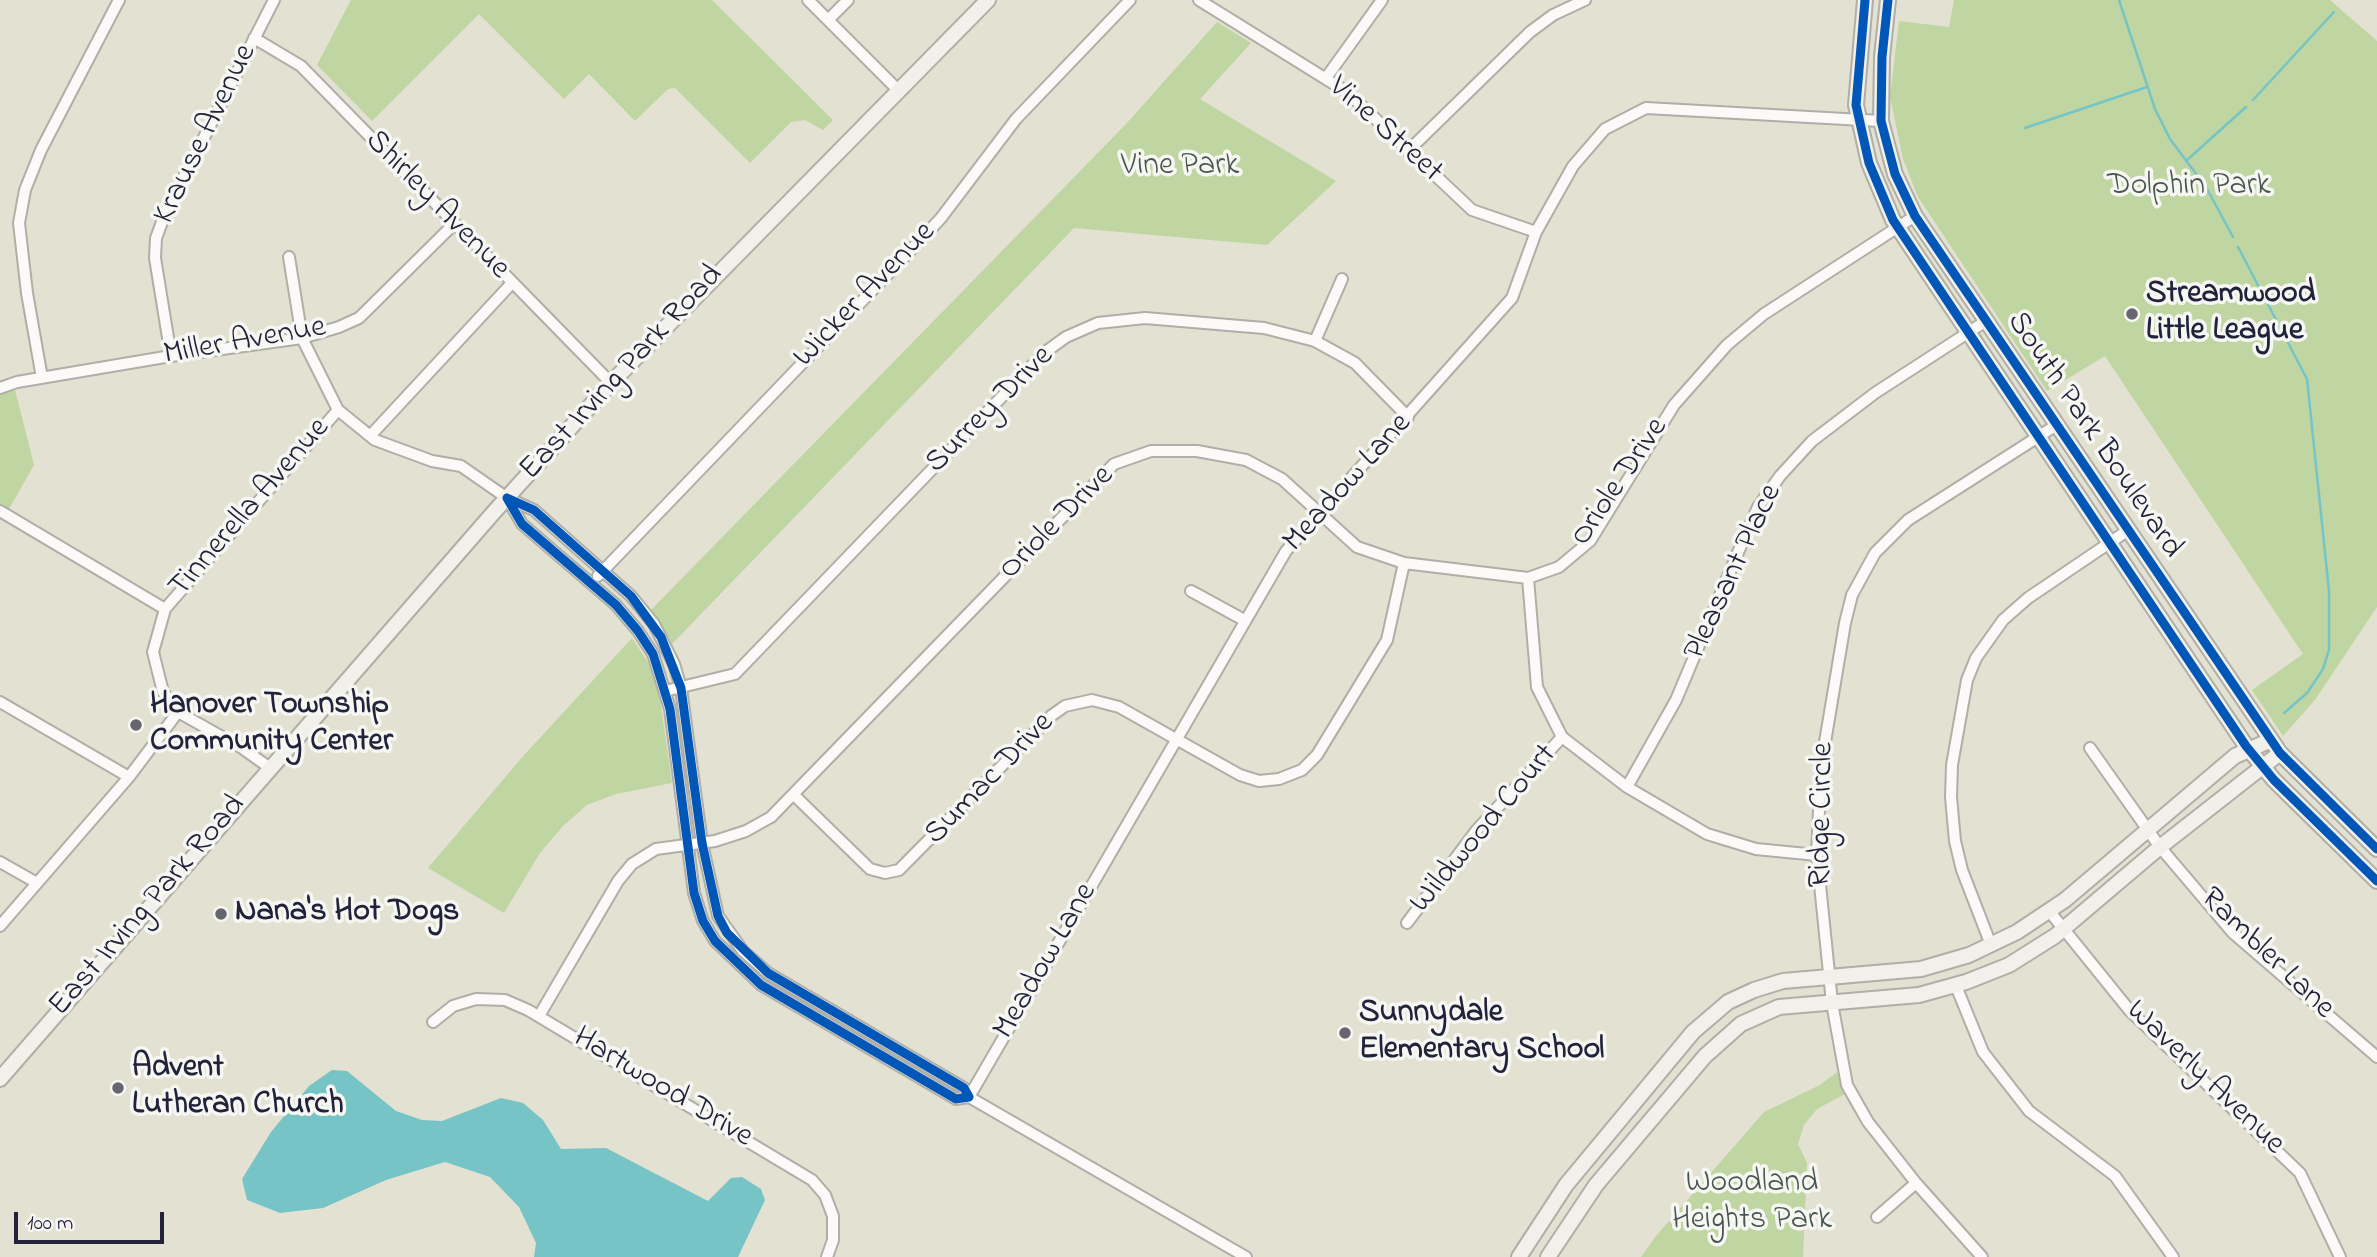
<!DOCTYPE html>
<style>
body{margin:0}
#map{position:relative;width:2377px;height:1257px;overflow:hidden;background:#e3e1d2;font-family:"Indie Flower",sans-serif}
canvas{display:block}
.scale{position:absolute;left:14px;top:1212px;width:150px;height:32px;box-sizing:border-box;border:4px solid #22223b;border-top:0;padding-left:9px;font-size:21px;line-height:24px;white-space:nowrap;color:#22223b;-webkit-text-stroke:5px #f6f6f2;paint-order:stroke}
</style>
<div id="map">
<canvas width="2377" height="1257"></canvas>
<div class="scale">100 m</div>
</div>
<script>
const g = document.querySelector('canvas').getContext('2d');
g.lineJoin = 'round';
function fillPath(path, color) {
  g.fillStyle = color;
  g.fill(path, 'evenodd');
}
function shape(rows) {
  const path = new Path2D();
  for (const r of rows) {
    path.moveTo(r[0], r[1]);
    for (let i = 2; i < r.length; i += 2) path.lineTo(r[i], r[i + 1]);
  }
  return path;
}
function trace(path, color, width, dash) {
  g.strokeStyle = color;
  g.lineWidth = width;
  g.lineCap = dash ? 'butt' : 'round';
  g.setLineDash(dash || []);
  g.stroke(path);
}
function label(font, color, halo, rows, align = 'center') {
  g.font = font + ' "Indie Flower",sans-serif';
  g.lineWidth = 7;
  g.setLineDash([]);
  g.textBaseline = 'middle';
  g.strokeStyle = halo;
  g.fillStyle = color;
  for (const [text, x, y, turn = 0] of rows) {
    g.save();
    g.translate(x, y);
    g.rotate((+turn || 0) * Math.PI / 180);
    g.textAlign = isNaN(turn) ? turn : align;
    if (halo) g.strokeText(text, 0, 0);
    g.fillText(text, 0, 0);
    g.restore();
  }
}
const green = shape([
 [351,0,712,0,833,120,823,130,805,120,791,122,750,163,675,88,668,89,635,121,589,74,564,99,479,14,372,121,317,65],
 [1954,0,2330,0,2377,41,2377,607,2315,700,2283,736,2252,690,2303,654,2105,356,2047,391,1918,197,1903,159,1890,97,1899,21,1949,27],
 [1217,22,1251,43,1200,99,1336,181,1267,245,1074,228,672,644,651,610,1127,123],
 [15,390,34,465,9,509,0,503,0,394],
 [632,638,649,664,659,692,672,783,616,794,587,805,563,826,540,853,504,913,428,868,525,754],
 [1837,1072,1845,1094,1817,1109,1804,1125,1798,1144,1807,1163,1803,1257,1641,1257,1656,1236,1764,1112,1820,1085]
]);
const water = shape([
 [332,1070,347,1071,396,1111,422,1120,442,1121,501,1098,523,1103,543,1120,561,1149,606,1148,708,1201,731,1178,742,1177,761,1189,765,1200,738,1257,534,1257,536,1243,519,1207,490,1177,445,1162,386,1180,323,1208,280,1213,247,1200,242,1179,271,1132,309,1086]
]);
const stream = shape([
 [2119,0,2155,109,2170,139,2206,187,2233,237],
 [2253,100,2334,12],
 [2025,128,2147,87],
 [2186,161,2246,107],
 [2238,247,2307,379,2329,591,2329,650,2323,669,2307,693,2284,713]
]);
const street = shape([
 [808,0,897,89],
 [1199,0,1347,92,1472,210,1536,232],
 [828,20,848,0],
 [254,38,301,66,611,383],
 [1326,78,1382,0],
 [1408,151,1530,32,1553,15,1585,0],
 [289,257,302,338,338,410,375,440,432,461,461,466,507,498,534,510,631,596,654,624,674,664,681,688,702,843,718,916,743,951,768,973,964,1088,969,1097,1246,1257],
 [1315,341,1342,279],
 [171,356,155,258,156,238,165,214,274,0],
 [42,378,27,293,19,223,25,190,41,150,119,0],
 [0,388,17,382,171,356,302,338,339,327,359,318,454,224],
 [370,436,511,284],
 [507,498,522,524,616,605,638,631,653,654,670,709,694,893,703,921,715,941,761,985,956,1099,969,1097],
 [0,511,165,609,153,652,163,692,178,712,242,748,270,768],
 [598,576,911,250,941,218,1016,119,1130,0],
 [1528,578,1537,687,1562,737,1627,787,1707,834,1756,849,1817,855],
 [1191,591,1244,620],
 [165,609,338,410],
 [665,691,735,674,1044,353,1066,337,1098,323,1145,318,1264,328,1315,341,1355,363,1408,417],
 [0,702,129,777],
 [2090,748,2160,847,2233,933,2377,1057],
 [1627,787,1676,700,1742,543,1758,507,1780,476,1812,441,1875,393,1986,321],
 [795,796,870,869,885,873,899,870,1051,716,1065,706,1092,700,1119,707,1240,775,1259,781,1279,779,1302,770,1317,755,1387,640,1404,563],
 [0,862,37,883],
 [2050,912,2130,1011,2300,1173,2340,1257],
 [1407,923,1476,831,1562,737],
 [0,926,129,777,178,712],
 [1991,945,1962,870,1955,841,1951,797,1952,765,1967,680,1976,658,2003,620,2028,598,2127,531],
 [1956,986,1983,1052,2029,1111,2115,1176,2173,1257],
 [539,1016,618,881,632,864,656,849,715,841,746,831,771,817,1114,464,1151,451,1197,451,1246,460,1282,479,1357,547,1404,563,1528,578,1559,567,1590,541,1674,405,1727,345,1764,314,1915,216],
 [433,1022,453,1006,476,999,505,1000,528,1010,812,1180,825,1195,833,1216,833,1240,827,1257],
 [969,1097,1286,551,1512,298,1536,232,1573,166,1605,129,1646,108,1881,121],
 [1877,1217,1916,1183],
 [1982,1257,1916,1183,1868,1122,1847,1085,1832,1003,1817,855,1821,766,1845,623,1852,595,1875,553,1908,520,2055,426]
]);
const secondary = shape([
 [1865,0,1856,105,1869,163,1893,220,2246,746,2274,780,2377,881],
 [1888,0,1882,57,1881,121,1895,174,1915,216,2280,753,2377,849],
 [0,1079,494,512,611,383,988,0],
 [1519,1257,1566,1185,1693,1032,1728,1002,1754,990,1783,981,1921,969,1969,955,2017,932,2065,900,2235,756,2271,740],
 [1548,1257,1596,1185,1705,1056,1741,1024,1779,1007,1919,995,1966,982,2009,965,2055,936,2160,847,2280,753]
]);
const cycleway = shape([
 [1865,0,1856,105,1869,163,1893,220,2246,746,2274,780,2377,881],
 [1888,0,1882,57,1881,121,1895,174,1915,216,2280,753,2377,849],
 [507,498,534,510,631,596,661,637,681,688,702,843,718,916,727,933,768,973,964,1088,969,1097,956,1099,761,985,715,941,703,921,694,893,670,709,653,654,638,631,616,605,522,524,507,498]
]);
const markers = [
 [2132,314,7,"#666570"],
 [136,725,7,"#666570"],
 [221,914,7,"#666570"],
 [1345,1033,7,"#666570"],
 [118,1088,7,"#666570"]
];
const streetNames = [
 ["Vine Street",1384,131,42],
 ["Krause Avenue",207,135,-64],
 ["Shirley Avenue",436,206,46],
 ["Wicker Avenue",866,296,-46],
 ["Miller Avenue",245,343,-10],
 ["East Irving Park Road",623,374,-47],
 ["Surrey Drive",991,411,-45],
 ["South Park Boulevard",2093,436,56],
 ["Oriole Drive",1621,483,-56],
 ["Meadow Lane",1349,484,-48],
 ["Tinnerella Avenue",251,509,-49],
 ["Oriole Drive",1058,524,-45],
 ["Pleasant Place",1735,573,-65],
 ["Sumac Drive",991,780,-46],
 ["Ridge Circle",1824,815,-89],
 ["Wildwood Court",1485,830,-50],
 ["East Irving Park Road",149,907,-49],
 ["Rambler Lane",2266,955,44],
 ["Meadow Lane",1047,962,-60],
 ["Waverly Avenue",2204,1079,44],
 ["Hartwood Drive",662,1089,31]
];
const parkNames = [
 ["Vine Park",1180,168],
 ["Dolphin Park",2189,188],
 ["Woodland",1752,1185],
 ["Heights Park",1752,1222]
];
const poiNames = [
 ["Streamwood",2146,296],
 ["Little League",2146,333],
 ["Hanover Township",150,707],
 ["Community Center",150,744],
 ["Nana's Hot Dogs",235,914],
 ["Sunnydale",1359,1015],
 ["Elementary School",1359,1052],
 ["Advent",132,1070],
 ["Lutheran Church",132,1107]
];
fillPath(green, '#bfd6a2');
fillPath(water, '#76c4c6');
trace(stream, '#76c4c6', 2.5);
trace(street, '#afaea7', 14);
trace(secondary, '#afaea7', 18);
trace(street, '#fbfaf8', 10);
trace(secondary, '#f2f0ea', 14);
trace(cycleway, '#0057b8', 9);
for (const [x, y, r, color] of markers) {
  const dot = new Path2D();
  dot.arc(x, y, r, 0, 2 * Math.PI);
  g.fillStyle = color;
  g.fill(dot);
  trace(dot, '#f6f6f2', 2.5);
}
label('32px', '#22223b', '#f6f6f2', streetNames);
label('32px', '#48554e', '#f6f6f2', parkNames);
label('bold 32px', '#22223b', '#f6f6f2', poiNames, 'left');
</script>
